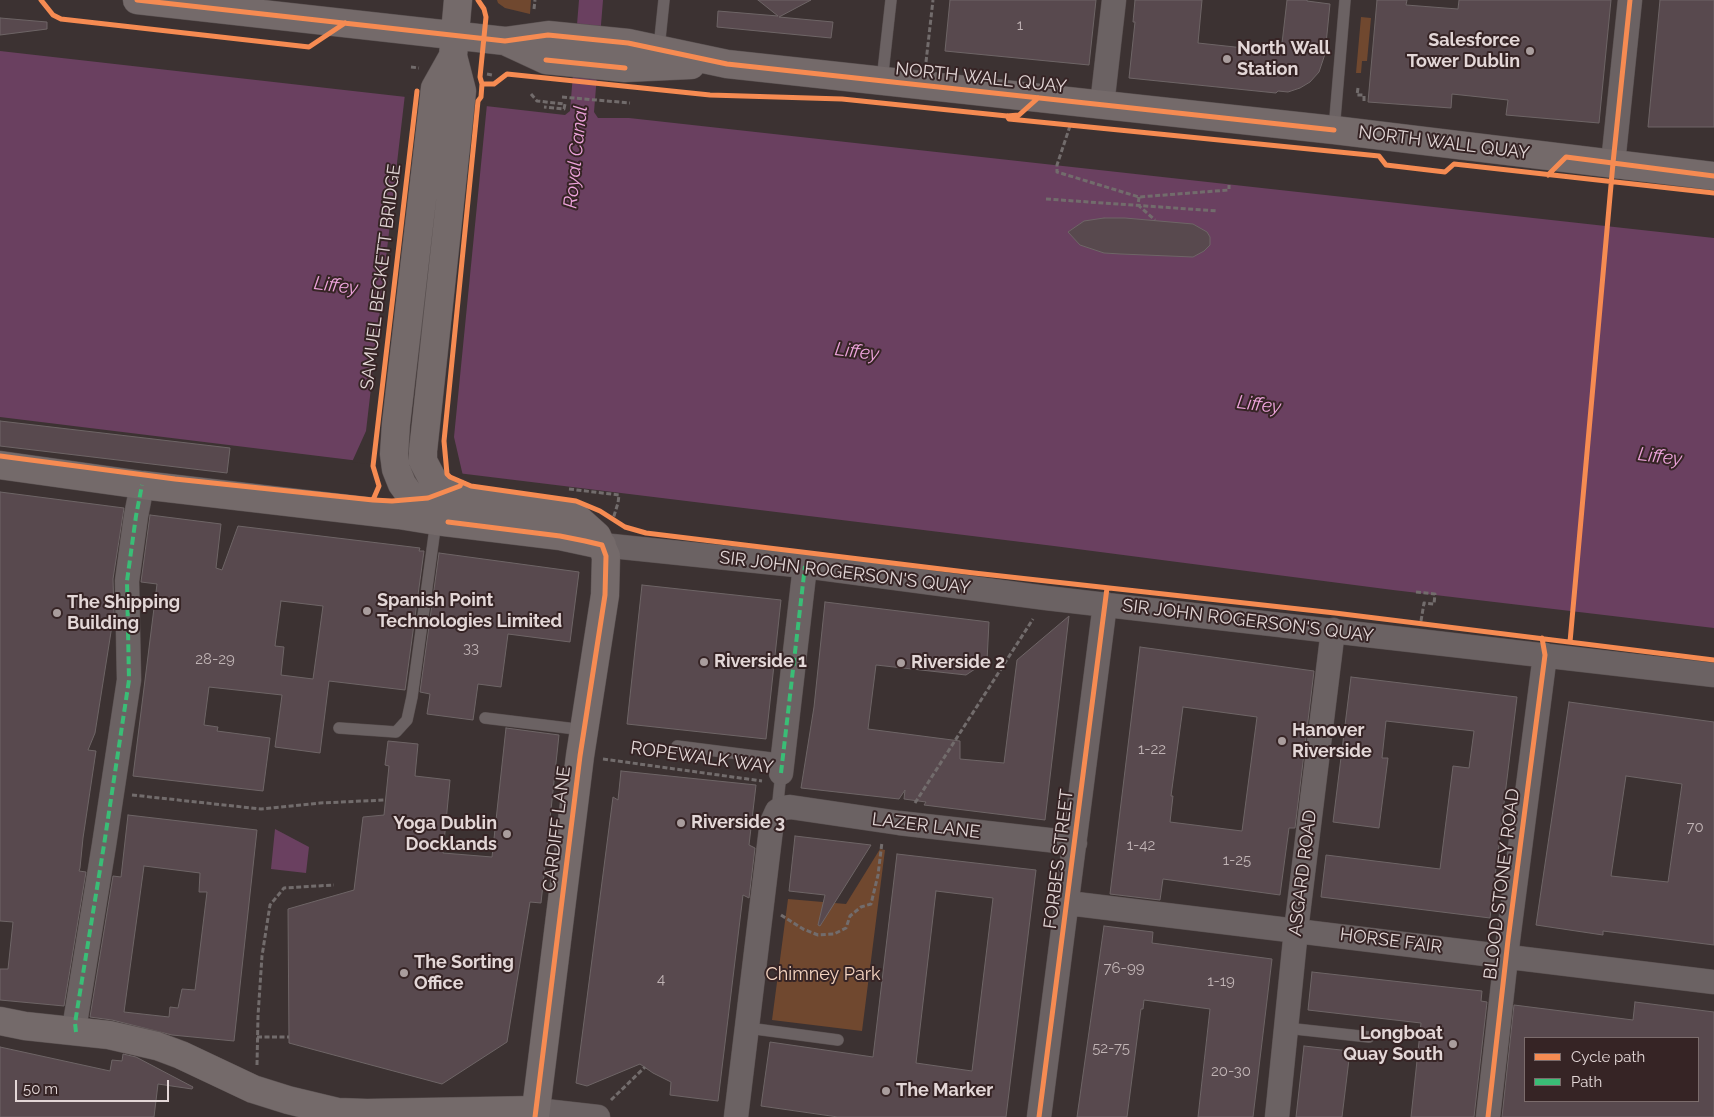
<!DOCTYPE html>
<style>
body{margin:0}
#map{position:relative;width:1714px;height:1117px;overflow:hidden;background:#3c3232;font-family:Raleway,sans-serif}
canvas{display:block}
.legend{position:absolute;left:1524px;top:1037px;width:175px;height:65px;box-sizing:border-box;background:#362425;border:1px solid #7b6c6c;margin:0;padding:6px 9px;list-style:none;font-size:15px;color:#e3d7d7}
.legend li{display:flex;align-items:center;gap:10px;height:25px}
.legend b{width:25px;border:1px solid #7b6c6c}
.scale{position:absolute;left:15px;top:1080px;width:154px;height:22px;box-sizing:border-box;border:2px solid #e3d7d7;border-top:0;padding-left:6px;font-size:15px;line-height:18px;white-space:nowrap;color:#e3d7d7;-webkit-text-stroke:4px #362425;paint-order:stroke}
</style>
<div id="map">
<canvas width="1714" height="1117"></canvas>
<ul class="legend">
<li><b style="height:6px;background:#f68b52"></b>Cycle path</li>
<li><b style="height:6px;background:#3abd76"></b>Path</li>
</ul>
<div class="scale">50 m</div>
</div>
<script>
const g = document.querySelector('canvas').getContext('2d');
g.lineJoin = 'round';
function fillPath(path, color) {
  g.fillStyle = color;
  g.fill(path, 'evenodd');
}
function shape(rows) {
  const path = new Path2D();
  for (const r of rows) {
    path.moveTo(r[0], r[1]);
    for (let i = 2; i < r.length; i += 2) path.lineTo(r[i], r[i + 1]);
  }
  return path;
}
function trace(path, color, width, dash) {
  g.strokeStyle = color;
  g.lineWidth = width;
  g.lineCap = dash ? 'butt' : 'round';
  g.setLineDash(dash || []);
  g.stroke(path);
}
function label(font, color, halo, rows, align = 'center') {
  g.font = font + ' Raleway,sans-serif';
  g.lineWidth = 4;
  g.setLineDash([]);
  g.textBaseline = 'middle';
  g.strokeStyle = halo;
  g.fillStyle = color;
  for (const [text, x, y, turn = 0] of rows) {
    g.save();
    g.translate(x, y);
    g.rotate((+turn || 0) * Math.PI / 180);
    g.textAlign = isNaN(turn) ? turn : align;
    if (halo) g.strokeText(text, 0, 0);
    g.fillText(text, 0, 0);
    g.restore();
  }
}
const green = shape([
 [497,0,531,0,530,14,505,8,498,3],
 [1361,17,1371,18,1367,61,1362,61,1361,73,1356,73],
 [880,849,885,850,862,1031,772,1020,788,899,846,904]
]);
const water = shape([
 [579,0,603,0,594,112,598,118,629,118,1714,238,1714,628,1393,590,1054,546,0,417,0,51,565,115,570,111],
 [275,829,309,847,306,873,271,869]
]);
const pier = shape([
 [405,94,487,104,454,437,463,476,352,462,366,431]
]);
const building = shape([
 [758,0,811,0,779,17,833,22,831,38,717,27,718,11,778,16,758,0],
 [950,0,1096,0,1089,65,945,51,950,0],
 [1135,0,1202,0,1198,43,1281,52,1287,0,1307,0,1307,1,1330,4,1325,54,1319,72,1310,82,1300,88,1288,92,1278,91,1276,93,1129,78,1135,22,1133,22,1135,0],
 [1377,0,1407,0,1406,5,1458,9,1459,0,1611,0,1599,123,1506,115,1508,100,1452,94,1451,108,1368,102,1377,0],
 [1660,0,1714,0,1714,127,1648,127,1660,0],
 [0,18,47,22,47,29,0,35,0,18],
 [1104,218,1125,218,1193,224,1207,232,1210,237,1210,245,1204,251,1193,257,1121,254,1104,253,1080,245,1068,232,1084,221,1104,218],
 [0,421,230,448,227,473,0,446,0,421],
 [0,492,124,508,113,579,114,613,95,733,88,750,96,751,83,838,80,868,79,871,86,872,64,1006,0,1000,0,969,8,969,13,922,0,921,0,492],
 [150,515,221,524,216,568,222,570,238,526,420,548,419,551,424,551,405,690,329,681,320,753,275,747,282,695,209,687,204,725,218,727,217,731,270,738,263,791,133,776,157,584,141,582,150,515],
 [281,601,323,606,313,679,281,675,284,647,275,646,281,601],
 [439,553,579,572,570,642,508,634,501,687,478,684,473,720,427,714,430,694,420,692,439,553],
 [642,585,781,600,766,739,627,724,642,585],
 [825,602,989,622,987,661,966,675,876,665,868,729,960,741,960,759,1004,763,1017,660,1069,616,1045,820,924,805,926,802,904,799,905,790,899,799,801,788,814,707,825,602],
 [1140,647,1314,671,1295,828,1289,828,1280,895,1163,879,1160,900,1110,894,1140,647],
 [1183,707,1257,717,1242,831,1170,822,1173,796,1171,796,1183,707],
 [1351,677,1517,697,1490,918,1321,897,1326,855,1440,869,1453,766,1469,768,1474,731,1386,721,1382,758,1388,758,1379,828,1333,822,1351,677],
 [1569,702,1714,722,1714,945,1603,931,1603,935,1536,925,1569,702],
 [1626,776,1682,784,1668,882,1611,876,1626,776],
 [506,728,559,735,541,903,530,902,507,1042,442,1084,289,1043,288,909,354,890,363,817,384,815,389,766,385,765,388,741,418,744,415,776,450,780,443,853,492,857,506,728],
 [621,771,756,785,749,845,755,848,749,898,743,895,718,1101,670,1095,671,1082,653,1073,640,1064,587,1086,576,1083,613,797,618,800,621,771],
 [128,815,257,830,234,1041,172,1035,112,1020,90,1017,113,876,121,877,128,815],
 [144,866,200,873,199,892,207,892,195,990,182,989,178,1008,170,1007,169,1017,124,1012,144,866],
 [795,836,871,845,820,926,818,925,825,895,789,891,795,836],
 [897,854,1036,870,1006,1117,838,1117,761,1106,770,1042,873,1057,897,854],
 [936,891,993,898,972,1071,916,1063,936,891],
 [1104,926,1153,932,1152,943,1272,959,1253,1117,1198,1117,1210,1009,1144,1000,1143,1009,1141,1009,1127,1117,1077,1117,1104,926],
 [1312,972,1482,991,1481,1001,1487,1002,1474,1117,1411,1117,1421,1023,1308,1010,1312,972],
 [1635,1002,1714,1012,1714,1117,1502,1117,1514,1005,1633,1020,1635,1002],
 [1525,1038,1698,1038,1698,1101,1525,1101,1525,1038],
 [1304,1046,1350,1051,1342,1117,1296,1117,1304,1046],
 [0,1047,110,1071,112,1060,122,1061,123,1054,136,1057,193,1087,192,1089,158,1084,154,1117,0,1117,0,1047]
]);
const path = shape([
 [534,9,535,0],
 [926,62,933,0],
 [411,67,419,68],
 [487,74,492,75],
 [1358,88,1357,95,1364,95,1364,101],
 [531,94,537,101,565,104,564,109,544,107],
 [562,97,630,103],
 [1070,126,1057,165,1057,172,1139,197,1229,190,1229,185],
 [1139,197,1138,205,1155,220],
 [1046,199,1218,211],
 [569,489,619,495,618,503,613,519],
 [1416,592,1435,594,1434,604,1424,603,1421,621],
 [603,759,762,781],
 [132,795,261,809,320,803,385,800],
 [915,803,1033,619],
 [781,915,803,929,818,935,834,934,846,928,850,916,861,907,871,904,878,875,882,842],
 [257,1037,289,1037],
 [257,1065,258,1016,262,956,270,905,284,888,334,885],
 [611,1100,645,1067]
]);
const lane = shape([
 [659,48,664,0],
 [882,81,891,0],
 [1334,130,1345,0],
 [485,718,584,730],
 [339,728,396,732,407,720,412,697,436,521],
 [677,746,771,758,779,766,781,773,777,811],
 [748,1028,838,1040],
 [1286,1028,1369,1037]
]);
const street = shape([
 [1102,105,1114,0],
 [1613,163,1630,0],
 [602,545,805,566,1046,598,1714,675],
 [781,773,805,566],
 [1068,903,1714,982],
 [76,1032,75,1023,104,845,129,680,127,581,136,516,142,485],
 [536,1110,598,1117],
 [736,1117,771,829,773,820,777,811,783,808,790,807,899,823,1075,843],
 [1039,1117,1105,604],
 [1277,1117,1296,930,1333,630],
 [1488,1117,1508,940,1545,655]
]);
const secondary = shape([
 [137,0,505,41,548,35,628,43,727,64,1334,130,1714,176],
 [458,0,453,56,462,91,423,451,423,461,434,482,444,492,465,499,560,512,577,518,597,536,606,556,605,595,580,756,535,1117],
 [505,41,546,60,625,68,691,65],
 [0,465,142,485,399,515,436,521,560,536,602,545],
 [443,519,423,509,413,499,402,484,396,469,394,454,396,424,435,88,453,56],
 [0,1021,25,1026,109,1035,157,1046,181,1055,253,1089,288,1100,338,1112,367,1113,536,1110]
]);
const quiet = shape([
 [781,773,805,566],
 [76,1032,75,1023,104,845,129,680,127,581,136,516,142,485]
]);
const cycleway = shape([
 [41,0,53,15,61,19,309,47,345,23],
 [137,0,505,41,548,35,628,43,727,64,1334,130],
 [478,0,484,9,486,17,480,77,482,84,481,97,478,101,444,441,447,474,450,477,471,486,576,501,600,511,625,527,646,533,974,573,1335,613,1714,660],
 [546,60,625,68],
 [482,84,494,84,507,74,710,95,842,99,1007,116,1019,115,1038,98],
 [1007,116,1009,119,1379,156,1386,165,1445,172,1454,164,1714,193],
 [1548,175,1566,157,1714,176],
 [0,456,175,479,373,500,392,501,428,498,460,486,462,482],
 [373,500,379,486,373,466,417,91],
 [448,522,560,536,585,541,602,545,606,556,605,595,580,756,535,1117],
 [1570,642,1613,163,1630,0],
 [1039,1117,1107,588],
 [1488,1117,1508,940,1545,655,1542,638]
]);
const markers = [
 [1530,51,5,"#a99d9d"],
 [1227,59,5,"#a99d9d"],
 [367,611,5,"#a99d9d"],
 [57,613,5,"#a99d9d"],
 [704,662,5,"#a99d9d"],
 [901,663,5,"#a99d9d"],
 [1282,741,5,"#a99d9d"],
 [681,823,5,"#a99d9d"],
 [507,834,5,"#a99d9d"],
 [404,973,5,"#a99d9d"],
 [1453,1044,5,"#a99d9d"],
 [886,1091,5,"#a99d9d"]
];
const numberNames = [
 ["1",1020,25],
 ["33",471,648],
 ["28-29",215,659],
 ["1-22",1152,749],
 ["70",1695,827],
 ["1-42",1141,845],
 ["1-25",1237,860],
 ["76-99",1124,968],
 ["4",661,979],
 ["1-19",1221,981],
 ["52-75",1111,1048],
 ["20-30",1231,1071]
];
const poiNames = [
 ["Salesforce",1520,41,"right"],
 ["Tower Dublin",1520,62,"right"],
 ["North Wall",1237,49],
 ["Station",1237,70],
 ["Spanish Point",377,601],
 ["Technologies Limited",377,622],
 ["The Shipping",67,603],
 ["Building",67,624],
 ["Riverside 1",714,662],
 ["Riverside 2",911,663],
 ["Hanover",1292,731],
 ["Riverside",1292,752],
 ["Riverside 3",691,823],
 ["Yoga Dublin",497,824,"right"],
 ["Docklands",497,845,"right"],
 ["The Sorting",414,963],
 ["Office",414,984],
 ["Longboat",1443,1034,"right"],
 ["Quay South",1443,1055,"right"],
 ["The Marker",896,1091]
];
const streetNames = [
 ["NORTH WALL QUAY",981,78,6],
 ["NORTH WALL QUAY",1444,143,7],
 ["SAMUEL BECKETT BRIDGE",381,277,-83],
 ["SIR JOHN ROGERSON'S QUAY",845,573,7],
 ["SIR JOHN ROGERSON'S QUAY",1248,621,7],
 ["ROPEWALK WAY",702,758,8],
 ["LAZER LANE",926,826,7],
 ["CARDIFF LANE",557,829,-83],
 ["FORBES STREET",1059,859,-83],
 ["ASGARD ROAD",1303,873,-83],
 ["BLOOD STONEY ROAD",1502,884,-83],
 ["HORSE FAIR",1391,941,7]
];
const parkNames = [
 ["Chimney Park",823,975]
];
const waterNames = [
 ["Royal Canal",576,157,-84],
 ["Liffey",336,286,7],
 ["Liffey",857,352,7],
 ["Liffey",1259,405,7],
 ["Liffey",1660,457,7]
];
fillPath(green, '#70482f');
fillPath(water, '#6a4060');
fillPath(pier, '#3c3232');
fillPath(building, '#58494e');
trace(building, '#6e6566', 1);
trace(lane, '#595050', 12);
trace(street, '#595050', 25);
trace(secondary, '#595050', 29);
trace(path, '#726c6c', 3, [5, 2.5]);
trace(lane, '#6b6263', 11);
trace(street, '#6b6263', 24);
trace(secondary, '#746a6a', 28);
trace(quiet, '#3abd76', 4, [8, 4]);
trace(cycleway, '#f68b52', 5);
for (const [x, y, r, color] of markers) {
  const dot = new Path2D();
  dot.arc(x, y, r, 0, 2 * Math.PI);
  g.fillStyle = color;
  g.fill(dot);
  trace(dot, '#362425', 2);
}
label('15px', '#c0b4b5', null, numberNames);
label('bold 18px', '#e3d7d7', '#362425', poiNames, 'left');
label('18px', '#e3d7d7', '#362425', streetNames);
label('18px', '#f4d4c1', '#362425', parkNames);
label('italic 19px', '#eda3db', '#362425', waterNames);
</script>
